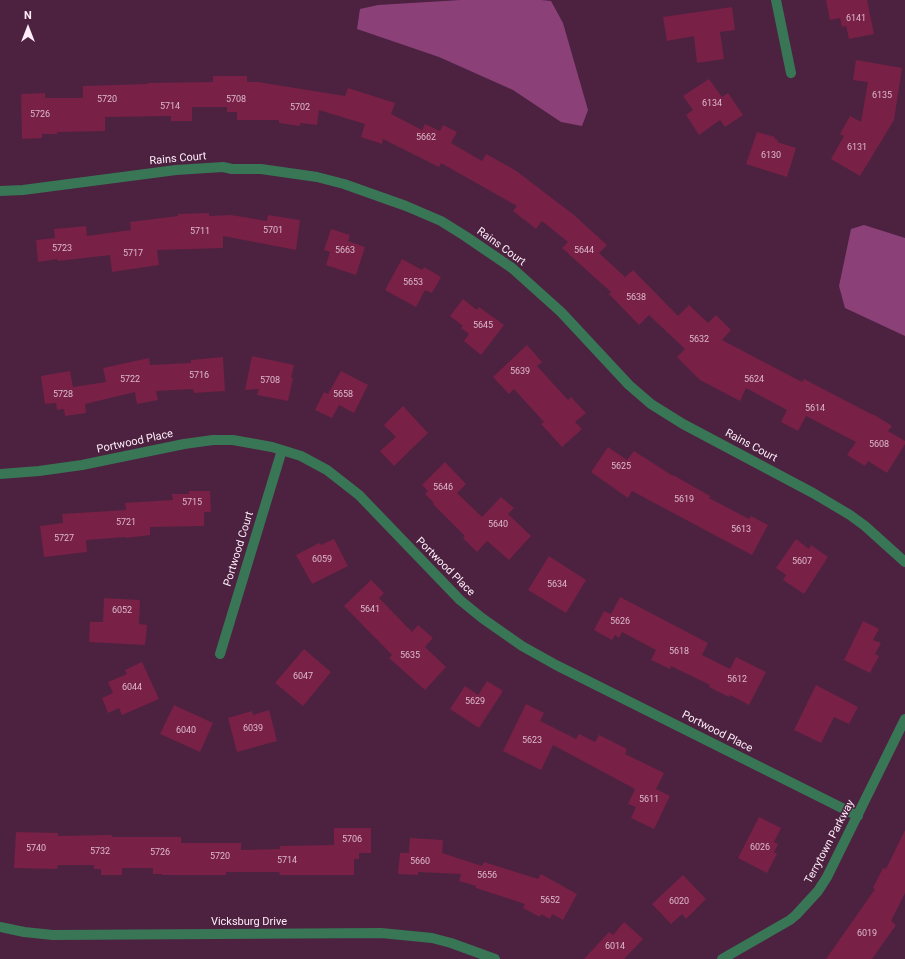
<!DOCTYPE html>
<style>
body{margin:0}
#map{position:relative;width:905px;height:959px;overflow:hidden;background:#4c2240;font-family:Roboto,sans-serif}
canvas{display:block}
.north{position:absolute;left:8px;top:8px;width:40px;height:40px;-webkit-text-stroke:3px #4c2240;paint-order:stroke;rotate:0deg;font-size:11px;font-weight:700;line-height:16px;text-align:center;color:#feedf8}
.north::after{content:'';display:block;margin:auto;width:14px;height:18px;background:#feedf8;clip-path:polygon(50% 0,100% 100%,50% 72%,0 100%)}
</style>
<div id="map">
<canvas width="905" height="959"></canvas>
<div class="north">N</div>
</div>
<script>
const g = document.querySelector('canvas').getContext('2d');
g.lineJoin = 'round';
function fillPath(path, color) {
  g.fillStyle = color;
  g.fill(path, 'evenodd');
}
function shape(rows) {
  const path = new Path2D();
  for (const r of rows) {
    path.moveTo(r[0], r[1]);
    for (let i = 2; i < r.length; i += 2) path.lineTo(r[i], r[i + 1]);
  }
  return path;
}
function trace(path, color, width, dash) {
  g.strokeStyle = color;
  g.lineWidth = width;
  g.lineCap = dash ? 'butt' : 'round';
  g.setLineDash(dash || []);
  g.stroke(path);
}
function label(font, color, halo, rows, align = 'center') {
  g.font = font + ' Roboto,sans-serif';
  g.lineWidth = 3;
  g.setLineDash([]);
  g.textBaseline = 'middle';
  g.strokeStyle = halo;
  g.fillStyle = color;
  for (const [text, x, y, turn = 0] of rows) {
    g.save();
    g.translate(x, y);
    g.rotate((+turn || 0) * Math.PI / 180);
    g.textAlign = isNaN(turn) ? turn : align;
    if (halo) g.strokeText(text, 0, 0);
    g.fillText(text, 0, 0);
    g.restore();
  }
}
const water = shape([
 [461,0,541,0,551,1,563,23,588,110,582,126,561,122,513,90,439,57,357,29,360,9,378,5],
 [864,225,905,238,905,336,845,308,839,286,851,229]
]);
const building = shape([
 [826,0,867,0,874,34,849,39,846,26,842,27,840,18,830,20],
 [732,7,735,30,720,32,724,59,697,63,694,36,667,41,663,17],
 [856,60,902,68,894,120,860,176,831,159,844,136,840,134,850,116,861,122,868,82,853,80],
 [213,76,247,76,247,82,258,82,345,96,348,88,395,103,391,114,422,130,425,124,440,131,443,125,457,132,451,143,482,161,486,154,515,170,574,215,607,245,599,253,625,277,633,270,678,316,689,305,708,323,716,315,731,330,722,340,802,382,804,379,873,415,873,414,892,426,888,431,905,441,905,444,887,473,868,461,865,466,847,455,856,442,806,416,798,431,781,422,787,410,746,388,740,401,700,380,677,357,685,349,649,315,639,325,609,294,611,292,562,248,568,242,542,221,536,229,513,211,517,206,441,163,439,167,383,139,382,144,361,137,365,124,319,110,317,125,300,123,300,126,279,123,279,120,237,120,237,112,227,112,227,107,192,107,192,121,171,121,171,116,105,117,105,131,57,132,57,134,42,134,42,138,22,139,21,94,45,93,45,98,83,98,83,86,148,84,148,83,213,82],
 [709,79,722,97,728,93,743,115,725,127,720,120,699,135,686,115,693,110,683,96],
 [757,132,775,137,775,139,778,140,777,142,796,148,787,177,746,164],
 [209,213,209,216,231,215,267,221,268,215,300,220,296,250,223,236,223,248,157,250,159,265,112,272,110,255,58,261,57,259,38,262,36,240,55,238,54,229,86,226,87,236,131,230,130,222,178,216,178,214],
 [331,229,350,235,348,241,365,247,356,275,326,265,330,252,324,250],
 [402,259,422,270,424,267,441,277,432,293,425,290,416,307,385,290],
 [463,299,477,310,479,307,504,325,481,355,464,341,469,334,461,328,463,326,450,316],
 [527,345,542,362,537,366,568,400,571,397,586,413,575,422,582,429,562,447,541,424,544,422,514,389,509,394,493,377],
 [252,356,294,365,291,378,293,378,288,401,257,395,259,389,245,390],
 [223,357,225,391,194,393,193,389,156,391,158,400,137,404,135,392,85,404,86,413,65,416,64,409,57,410,56,403,45,404,41,376,70,371,73,387,106,382,103,368,149,358,150,365,191,363,191,360],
 [341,371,368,385,354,413,339,405,332,418,315,410,324,392,328,394],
 [403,406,428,433,394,466,380,451,396,437,384,425],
 [608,447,627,460,634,451,673,476,673,475,710,496,709,498,749,519,751,516,768,525,752,555,632,491,628,498,591,472],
 [445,462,466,484,457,493,482,517,501,497,514,508,508,514,531,536,509,560,487,541,477,552,463,538,465,536,433,504,434,503,425,494,428,491,422,485],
 [189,491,210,491,211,512,204,512,204,526,150,527,150,535,126,538,126,537,86,540,87,552,44,557,40,526,63,523,62,514,126,510,125,503,173,500,172,494,189,494],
 [334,539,348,566,312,584,296,555,319,543,321,545],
 [796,539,809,549,811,545,828,557,804,594,783,580,786,575,776,568],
 [549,556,586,580,566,613,528,590],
 [371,580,384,593,379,598,412,632,418,625,433,638,425,647,446,667,425,690,389,658,392,655,344,606],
 [620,597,708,643,702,655,730,669,736,657,766,672,749,705,730,695,729,697,709,687,710,685,671,666,670,669,651,660,656,650,622,632,619,638,615,635,612,640,594,630,604,611,611,614],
 [104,598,140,600,139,624,147,625,145,645,89,642,90,622,103,622],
 [863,621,879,629,873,640,881,643,875,654,879,656,870,673,844,660],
 [304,649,331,672,303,706,275,683],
 [142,662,159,699,122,715,119,708,108,713,102,698,113,693,108,682,127,674,125,670],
 [487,681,503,691,479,728,450,709,465,686,478,695],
 [816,685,858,707,849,724,834,717,821,743,794,730],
 [526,704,544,713,540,721,576,739,579,734,595,742,599,735,627,749,625,754,664,773,656,789,670,796,654,829,631,818,636,807,628,804,635,789,553,745,541,770,503,751],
 [174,705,213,723,200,752,160,734],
 [269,710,277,741,237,752,228,718,252,711,253,715],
 [759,817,781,828,774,842,778,844,774,852,777,854,767,873,738,858],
 [334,828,371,828,371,853,359,853,359,859,354,859,354,875,280,875,279,872,226,872,226,875,162,875,162,874,153,874,153,868,122,868,122,875,101,875,101,869,94,869,94,865,58,865,57,869,14,868,16,832,58,833,58,836,112,835,112,837,181,837,181,843,241,843,241,850,280,849,280,846,334,845],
 [905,830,905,893,891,921,896,925,872,959,826,959,875,889,873,888,883,868,886,869],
 [410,838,443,840,442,853,482,866,484,862,538,879,541,874,577,894,563,920,552,914,550,919,541,914,540,917,523,908,525,904,476,888,476,886,459,881,461,874,418,872,418,875,398,874,400,853,409,853],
 [683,875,706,899,686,919,682,914,671,924,652,904],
 [624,922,643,939,624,959,584,959,609,932,613,935]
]);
const minor = shape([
 [776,0,791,73],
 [0,191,23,190,176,170,223,167,232,169,261,169,317,177,344,184,406,206,441,221,465,236,512,268,561,312,629,385,651,404,683,424,813,493,850,515,865,526,905,562],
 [0,474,39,471,82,465,184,444,213,440,233,440,272,447,301,456,327,470,359,495,460,600,482,618,522,646,556,665,858,816],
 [220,654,282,450],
 [0,927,24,932,53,935,381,933,432,938,451,943,495,959],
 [722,959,790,920,796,915,818,891,827,877,905,719]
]);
const numberNames = [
 ["6141",856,19],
 ["6135",882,96],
 ["5720",107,100],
 ["5708",236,100],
 ["6134",712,104],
 ["5714",170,107],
 ["5702",300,108],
 ["5726",40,115],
 ["5662",426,138],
 ["6131",857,148],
 ["6130",771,156],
 ["5701",273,231],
 ["5711",200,232],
 ["5723",62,249],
 ["5663",345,251],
 ["5644",584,251],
 ["5717",133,254],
 ["5653",413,283],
 ["5638",636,298],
 ["5645",483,326],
 ["5632",699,340],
 ["5639",520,372],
 ["5716",199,376],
 ["5722",130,380],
 ["5624",754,380],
 ["5708",270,381],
 ["5728",63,395],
 ["5658",343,395],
 ["5614",815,409],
 ["5608",879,445],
 ["5625",621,467],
 ["5646",443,488],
 ["5619",684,500],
 ["5715",192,503],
 ["5721",126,523],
 ["5640",498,525],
 ["5613",741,530],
 ["5727",64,539],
 ["6059",322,560],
 ["5607",802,562],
 ["5634",557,585],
 ["5641",370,610],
 ["6052",122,611],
 ["5626",620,622],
 ["5618",679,652],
 ["5635",410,656],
 ["6047",303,677],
 ["5612",737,680],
 ["6044",132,688],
 ["5629",475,702],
 ["6039",253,729],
 ["6040",186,731],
 ["5623",532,741],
 ["5611",649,800],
 ["5706",352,840],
 ["6026",760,848],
 ["5740",36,849],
 ["5732",100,852],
 ["5726",160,853],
 ["5720",220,857],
 ["5714",287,861],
 ["5660",420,862],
 ["5656",487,876],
 ["5652",550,901],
 ["6020",679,902],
 ["6019",867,934],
 ["6014",615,947]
];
const streetNames = [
 ["Rains Court",178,159,-5],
 ["Rains Court",501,247,36],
 ["Portwood Place",135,442,-12],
 ["Rains Court",751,446,28],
 ["Portwood Court",239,549,-73],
 ["Portwood Place",445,567,45],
 ["Portwood Place",717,732,27],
 ["Terrytown Parkway",830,842,-62],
 ["Vicksburg Drive",249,922]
];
fillPath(water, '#8c4078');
fillPath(building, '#782045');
trace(minor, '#387656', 10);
label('9px', '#dcbacb', null, numberNames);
label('11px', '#feedf8', '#4c2240', streetNames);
</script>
